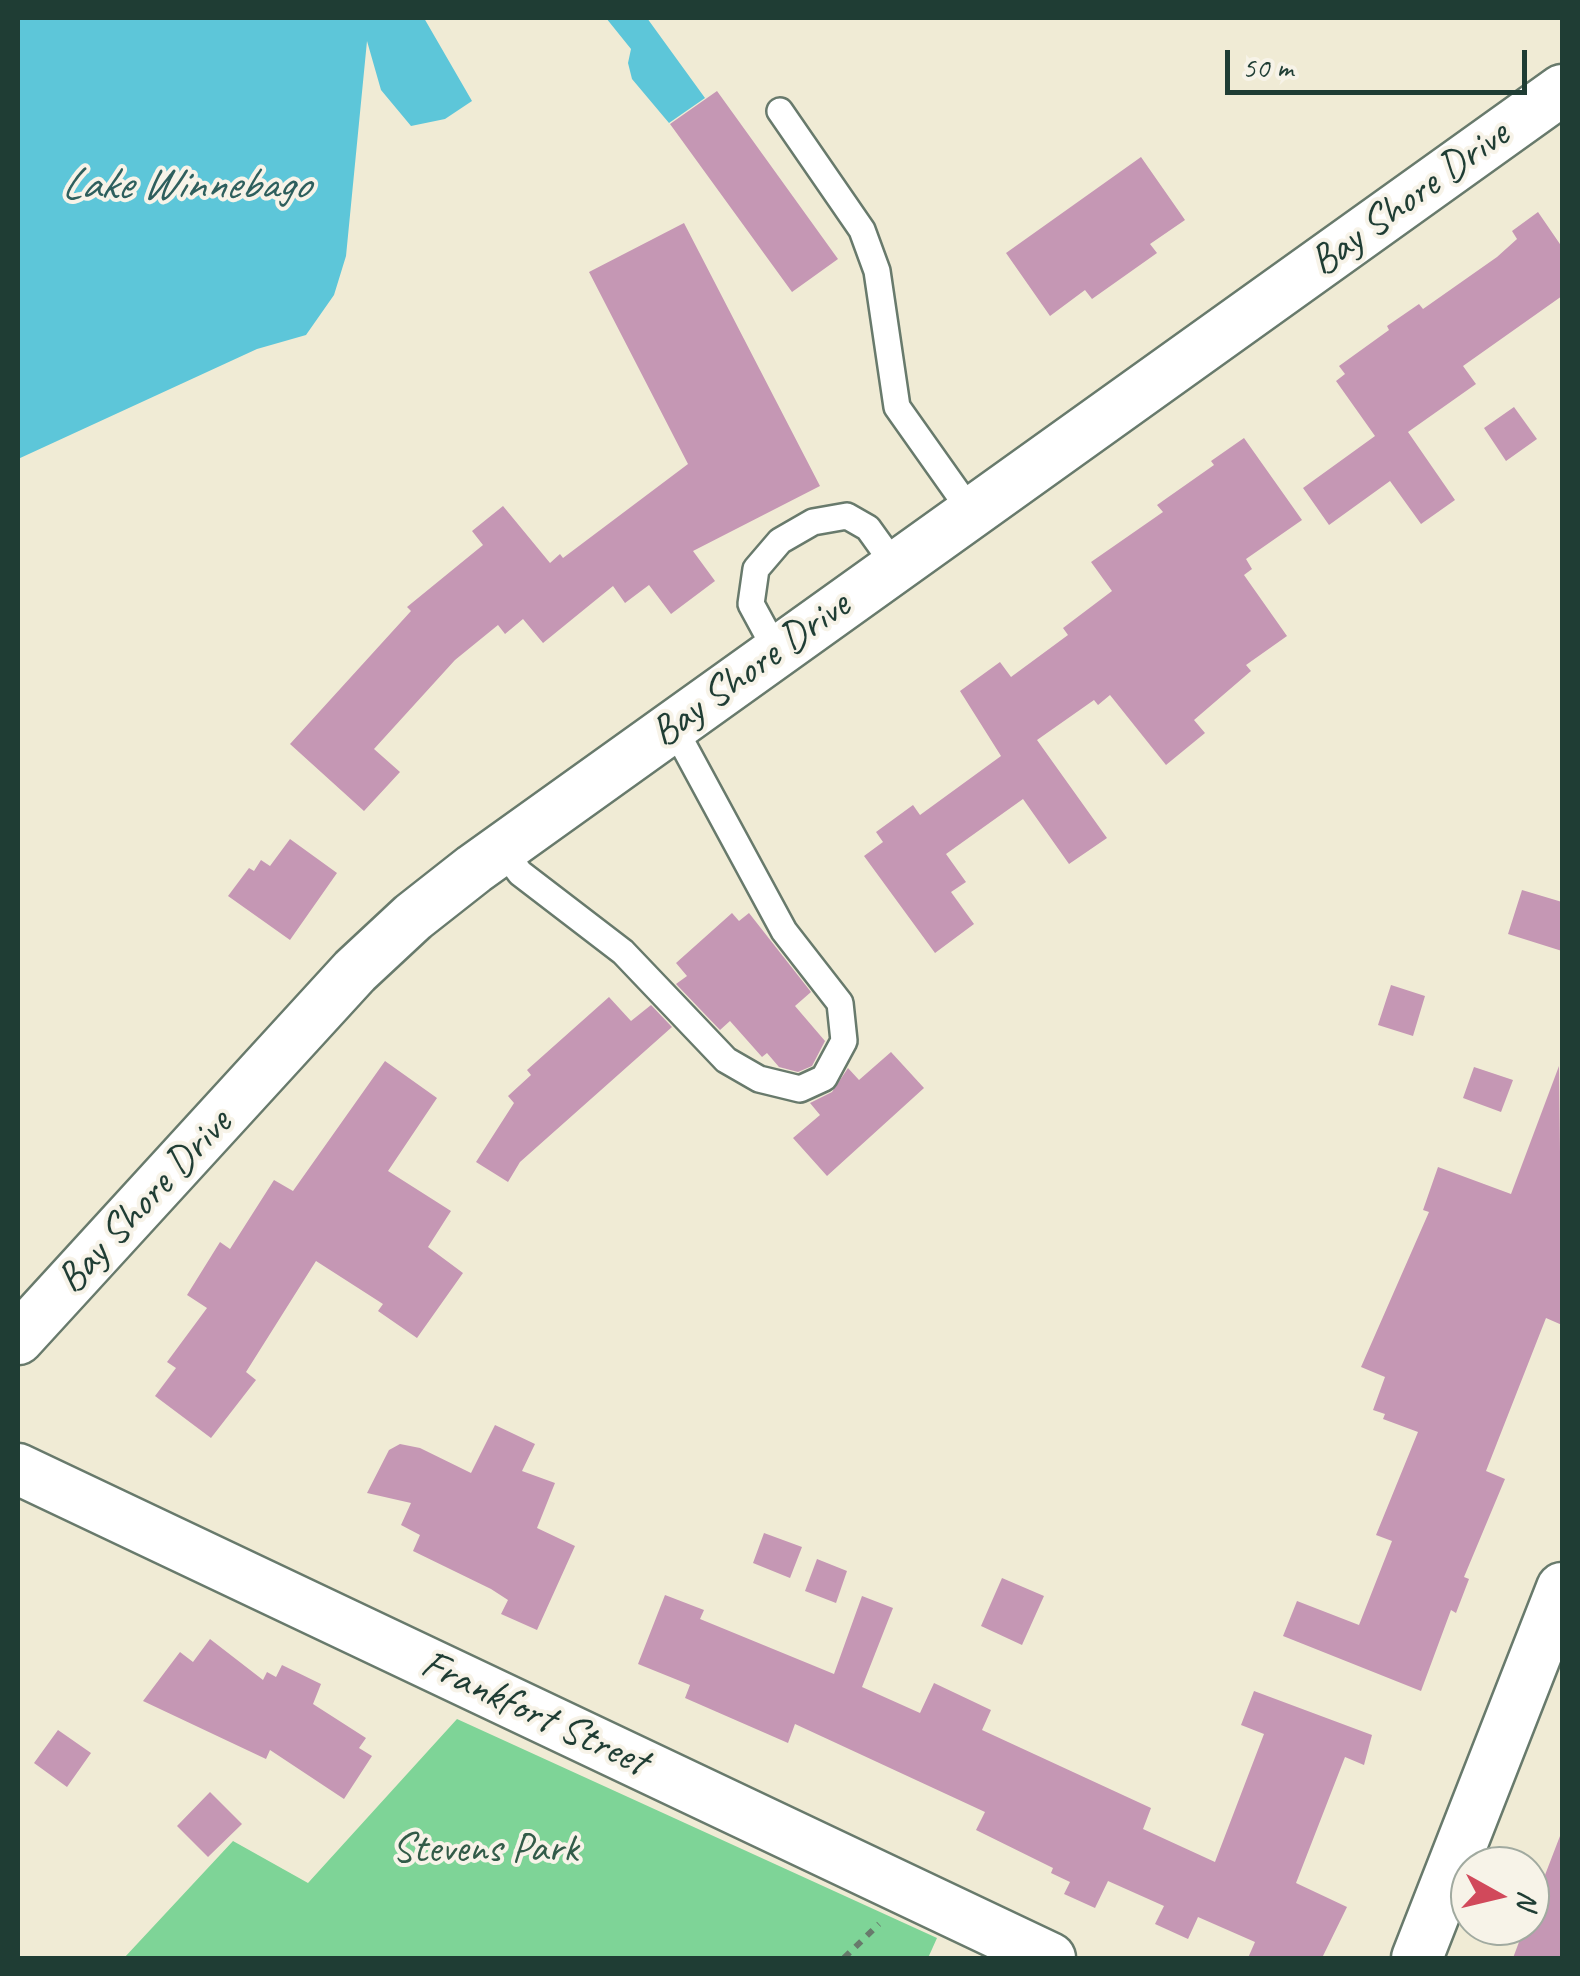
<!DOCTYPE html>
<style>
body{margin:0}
#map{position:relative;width:1580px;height:1976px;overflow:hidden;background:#f0ebd5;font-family:Caveat,sans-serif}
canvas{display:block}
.frame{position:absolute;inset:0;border:20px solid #1f3d34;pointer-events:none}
.north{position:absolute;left:1450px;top:1846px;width:100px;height:100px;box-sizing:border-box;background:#f7f3e8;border:2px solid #a1aaa0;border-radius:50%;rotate:98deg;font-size:28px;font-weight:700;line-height:40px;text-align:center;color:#1f3d34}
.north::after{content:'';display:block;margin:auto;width:35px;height:45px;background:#d1495b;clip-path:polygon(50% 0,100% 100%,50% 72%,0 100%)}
.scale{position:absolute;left:1225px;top:50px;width:302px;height:45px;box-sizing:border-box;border:5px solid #1f3d34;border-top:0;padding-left:12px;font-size:30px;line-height:35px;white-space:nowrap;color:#1f3d34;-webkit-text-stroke:8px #f7f3e8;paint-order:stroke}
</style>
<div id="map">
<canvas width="1580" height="1976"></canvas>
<div class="frame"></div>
<div class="north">N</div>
<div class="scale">50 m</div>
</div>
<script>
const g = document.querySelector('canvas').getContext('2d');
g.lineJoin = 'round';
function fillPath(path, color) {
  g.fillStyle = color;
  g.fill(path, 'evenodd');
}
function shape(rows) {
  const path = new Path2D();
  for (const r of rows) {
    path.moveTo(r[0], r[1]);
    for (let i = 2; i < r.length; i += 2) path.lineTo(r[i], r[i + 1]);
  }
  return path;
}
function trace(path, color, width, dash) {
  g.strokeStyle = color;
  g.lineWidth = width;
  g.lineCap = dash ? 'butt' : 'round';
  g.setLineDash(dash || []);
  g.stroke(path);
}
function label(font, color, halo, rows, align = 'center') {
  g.font = font + ' Caveat,sans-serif';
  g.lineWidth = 8;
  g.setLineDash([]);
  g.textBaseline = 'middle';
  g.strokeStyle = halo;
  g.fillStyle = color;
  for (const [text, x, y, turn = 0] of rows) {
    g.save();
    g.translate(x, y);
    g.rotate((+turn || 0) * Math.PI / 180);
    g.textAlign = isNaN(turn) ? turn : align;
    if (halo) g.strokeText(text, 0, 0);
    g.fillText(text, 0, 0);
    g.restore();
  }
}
const green = shape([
 [457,1719,937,1938,928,1958,124,1958,233,1841,308,1883]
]);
const water = shape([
 [18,18,424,18,472,101,445,119,411,126,381,90,367,41,346,256,334,295,306,335,257,349,18,459],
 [606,18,647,18,705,98,669,123,632,79,628,63,631,49]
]);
const building = shape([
 [717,91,838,259,792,292,670,124],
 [1141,157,1185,220,1150,244,1157,253,1092,299,1085,290,1050,316,1006,253],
 [1538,212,1562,247,1562,296,1463,366,1476,384,1408,432,1455,500,1421,524,1390,481,1329,525,1303,488,1375,436,1336,381,1345,374,1339,366,1389,330,1387,326,1419,304,1423,309,1497,257,1517,239,1512,231],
 [684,223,820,486,693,551,715,581,671,614,649,585,625,603,613,586,543,643,523,619,505,634,498,625,455,660,374,749,400,772,364,811,290,744,411,611,407,607,483,545,472,531,503,506,550,563,560,554,563,558,688,464,589,272],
 [1514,407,1537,439,1506,461,1484,428],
 [1244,438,1302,520,1246,559,1252,569,1244,575,1287,636,1246,665,1251,671,1194,720,1205,733,1166,765,1110,695,1098,705,1094,700,1037,740,1107,838,1069,864,1023,799,946,854,966,882,951,892,974,924,935,953,864,856,883,842,876,832,913,805,920,815,1001,756,960,691,1000,662,1011,677,1068,635,1063,628,1112,591,1091,562,1163,512,1157,505,1214,465,1211,461],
 [290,839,337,873,290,940,228,896,249,868,254,871,261,860,270,866],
 [1522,890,1562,902,1562,951,1508,934],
 [732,913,739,921,749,913,811,992,795,1006,825,1041,812,1066,798,1072,779,1067,767,1053,762,1057,730,1021,720,1030,676,984,687,976,676,963],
 [1391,985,1425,996,1413,1036,1378,1025],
 [609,997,631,1021,651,1005,672,1027,520,1162,508,1182,476,1162,514,1103,508,1096,531,1075,527,1070],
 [891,1052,924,1088,827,1176,793,1138,820,1115,810,1103,832,1092,848,1068,859,1080],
 [385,1061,437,1098,388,1171,451,1211,428,1247,463,1273,417,1338,378,1311,383,1304,316,1261,246,1372,256,1380,211,1438,155,1396,176,1368,167,1362,207,1308,187,1295,220,1242,230,1249,274,1180,293,1191],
 [1559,1066,1562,1325,1546,1318,1486,1471,1505,1479,1464,1577,1469,1579,1456,1613,1451,1610,1421,1691,1283,1636,1297,1601,1359,1625,1392,1541,1376,1535,1418,1432,1383,1419,1385,1414,1373,1410,1385,1377,1361,1367,1429,1212,1423,1210,1438,1167,1511,1194],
 [1474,1067,1513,1080,1501,1112,1463,1098],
 [495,1425,535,1444,522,1471,555,1483,537,1528,575,1546,537,1630,501,1614,508,1600,491,1589,413,1551,420,1535,401,1525,411,1503,367,1493,389,1450,400,1444,420,1448,471,1473],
 [764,1533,802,1547,790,1578,753,1563],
 [817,1559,847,1571,836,1603,805,1591],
 [1002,1578,1044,1596,1022,1645,981,1626],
 [665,1595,704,1610,700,1619,834,1674,862,1596,893,1608,862,1687,920,1713,934,1683,991,1710,982,1730,1151,1808,1143,1829,1215,1862,1264,1734,1241,1725,1254,1691,1372,1735,1364,1765,1345,1757,1296,1883,1347,1907,1322,1958,1248,1958,1255,1942,1198,1917,1188,1939,1155,1924,1164,1906,1108,1881,1095,1908,1064,1894,1070,1882,1051,1873,1053,1868,976,1830,985,1812,795,1724,788,1743,685,1698,690,1685,638,1664],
 [210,1639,263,1680,267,1672,276,1677,282,1665,321,1684,313,1704,366,1738,359,1748,372,1756,344,1799,270,1750,266,1759,143,1701,180,1652,193,1662],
 [58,1730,91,1753,67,1787,34,1763],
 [210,1792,242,1824,208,1857,177,1826],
 [1560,1836,1562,1958,1513,1958,1525,1926,1530,1926,1530,1914]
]);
const path = shape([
 [844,1958,879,1924]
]);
const service = shape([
 [780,111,862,230,877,271,897,407,972,513],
 [777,652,751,604,756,569,780,541,813,522,847,516,868,528,896,567],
 [502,849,520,873,623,952,726,1060,759,1079,800,1089,824,1078,844,1041,840,1003,784,931,673,726]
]);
const minor = shape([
 [18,1339,355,971,413,917,474,869,1562,90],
 [18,1469,1050,1958],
 [1417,1958,1562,1588]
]);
const streetNames = [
 ["Bay Shore Drive",1410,199,-36],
 ["Bay Shore Drive",751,670,-36],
 ["Bay Shore Drive",145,1202,-47],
 ["Frankfort Street",534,1714,25]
];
const parkNames = [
 ["Stevens Park",485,1850]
];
const waterNames = [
 ["Lake Winnebago",185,186]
];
fillPath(green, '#7ed497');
fillPath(water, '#5dc6d9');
fillPath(building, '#c597b4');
trace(service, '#687a6c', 30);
trace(minor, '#687a6c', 55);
trace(path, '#687a6c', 6, [8, 8]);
trace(service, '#fff', 25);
trace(minor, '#fff', 50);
label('42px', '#1f3d34', '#f7f3e8', streetNames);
label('42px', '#325b48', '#f7f3e8', parkNames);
label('italic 45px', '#2e5f5d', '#f7f3e8', waterNames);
</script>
